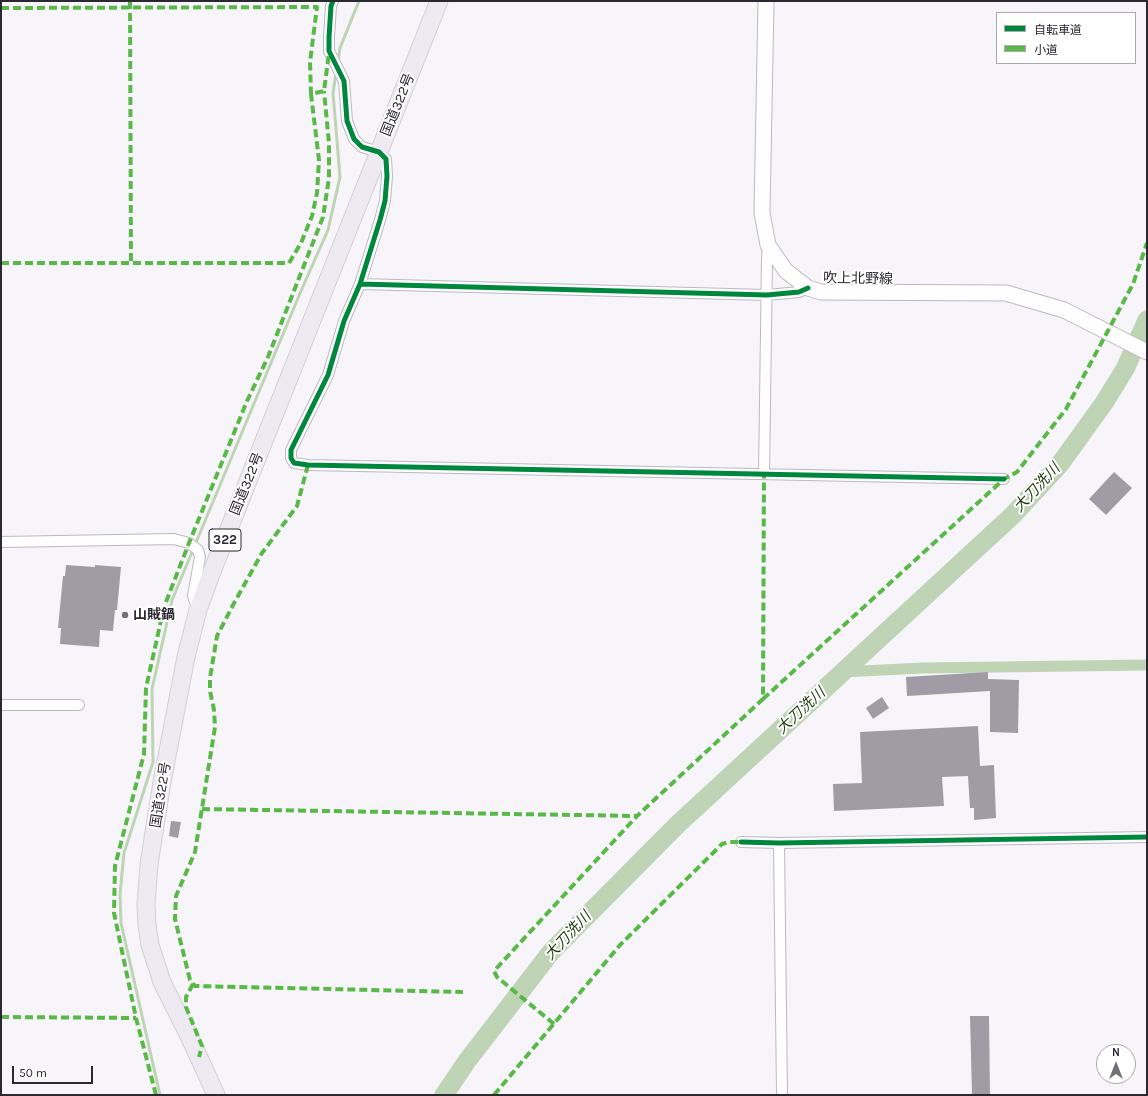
<!DOCTYPE html>
<meta charset="utf-8">
<style>
body{margin:0}
#map{position:relative;width:1148px;height:1096px;overflow:hidden;background:#f7f5fa;font-family:Karla,"Noto Sans JP",sans-serif}
canvas{display:block}
.frame{position:absolute;inset:0;border:2px solid #2c2832;pointer-events:none}
.legend{position:absolute;left:996px;top:12px;width:140px;height:52px;box-sizing:border-box;background:#fff;border:1px solid #aba9ad;margin:0;padding:5px 7px;list-style:none;font-size:12px;color:#2c2832}
.legend li{display:flex;align-items:center;gap:8px;height:20px}
.legend b{width:20px;border:1px solid #aba9ad}
.north{position:absolute;left:1096px;top:1044px;width:40px;height:40px;box-sizing:border-box;background:#fff;border:1px solid #aba9ad;border-radius:50%;rotate:0deg;font-size:11px;font-weight:700;line-height:16px;text-align:center;color:#2c2832}
.north::after{content:'';display:block;margin:auto;width:14px;height:18px;background:#737078;clip-path:polygon(50% 0,100% 100%,50% 72%,0 100%)}
.scale{position:absolute;left:12px;top:1066px;width:81px;height:18px;box-sizing:border-box;border:2px solid #2c2832;border-top:0;padding-left:5px;font-size:12px;line-height:14px;white-space:nowrap;color:#2c2832;-webkit-text-stroke:3px #fff;paint-order:stroke}
</style>
<div id="map">
<canvas width="1148" height="1096"></canvas>
<div class="frame"></div>
<ul class="legend">
<li><b style="height:5px;background:#00873e"></b>自転車道</li>
<li><b style="height:5px;background:#58b947"></b>小道</li>
</ul>
<div class="north">N</div>
<div class="scale">50 m</div>
</div>
<script>
const g = document.querySelector('canvas').getContext('2d');
g.lineJoin = 'round';
function shape(rows) {
  const path = new Path2D();
  for (const r of rows) {
    path.moveTo(r[0], r[1]);
    for (let i = 2; i < r.length; i += 2) path.lineTo(r[i], r[i + 1]);
  }
  return path;
}
function trace(path, color, width, dash) {
  g.strokeStyle = color;
  g.lineWidth = width;
  g.lineCap = dash ? 'butt' : 'round';
  g.setLineDash(dash || []);
  g.stroke(path);
}
function fillPath(path, color) {
  g.fillStyle = color;
  g.fill(path, 'evenodd');
}
function label(font, color, halo, rows, align = 'center') {
  g.font = font + ' Karla,"Noto Sans JP",sans-serif';
  g.lineWidth = 4;
  g.setLineDash([]);
  g.textBaseline = 'middle';
  g.strokeStyle = halo;
  g.fillStyle = color;
  for (const [text, x, y, turn = 0] of rows) {
    g.save();
    g.translate(x, y);
    g.rotate((+turn || 0) * Math.PI / 180);
    g.textAlign = isNaN(turn) ? turn : align;
    if (halo) g.strokeText(text, 0, 0);
    g.fillText(text, 0, 0);
    g.restore();
  }
}
const stream = shape([
 [338,61,340,48,359,1],
 [160,1095,121,923,120,894,124,853,153,762,152,689,172,600,301,291,328,230,340,177,333,93,336,73]
]);
const canal = shape([
 [842,672,923,668,1147,665]
]);
const river = shape([
 [444,1095,467,1061,551,952,677,825,1013,515,1060,464,1104,403,1125,369,1147,320]
]);
const building = shape([
 [1114,472,1132,488,1106,515,1089,499],
 [66,565,95,567,95,565,121,567,117,610,115,610,113,631,100,630,99,647,60,644,61,628,58,628,63,576,65,576],
 [988,672,988,679,1019,680,1018,733,990,732,990,691,907,696,906,677],
 [882,697,889,708,873,719,866,708],
 [978,726,980,766,994,765,996,818,974,820,974,808,970,808,968,776,942,777,944,806,834,811,833,784,862,783,860,732],
 [171,821,181,822,178,838,169,836],
 [970,1016,989,1016,990,1095,972,1095]
]);
const minor = shape([
 [333,1,331,6,329,37,329,51,344,81,347,121,354,139,362,147,379,152,386,159,387,176,385,201,380,220,360,284,344,321,328,375,291,450,291,458,294,463,308,465,1004,479],
 [360,284,767,295,799,292,808,288],
 [764,474,767,259,768,245],
 [1,542,174,539,189,543,198,550,200,557,193,596,198,610],
 [1,705,79,705],
 [741,842,779,843,1147,837],
 [779,843,782,1095]
]);
const secondary = shape([
 [766,1,762,213,768,245,786,271,808,288,821,292,1006,293,1064,310,1147,352]
]);
const trunk = shape([
 [216,1095,190,1038,162,982,150,945,147,925,146,905,149,864,162,782,186,657,198,610,211,574,439,1]
]);
const quiet = shape([
 [130,1,131,263],
 [1,8,317,7,310,62,311,94],
 [1,263,289,263,301,243,312,216,317,193,319,160,311,94,324,91,329,53],
 [308,465,297,506,262,553,233,605,217,636,210,678,210,691,214,710,215,727,195,852,176,896,175,919,190,980,195,986,463,992],
 [763,699,1004,479,1017,472,1066,409,1133,284,1147,243],
 [202,809,637,816],
 [193,984,186,997,186,1007,202,1046,199,1057],
 [1,1017,136,1018],
 [554,1024,497,977,494,971,637,816,763,699,764,474],
 [156,1095,136,1018,114,913,115,866,144,754,146,688,164,607,189,543,247,401,268,357,323,217,329,178,329,143,324,91],
 [494,1095,620,945,722,844,729,842,741,842]
]);
const cycleway = shape([
 [333,1,331,6,329,37,329,51,344,81,347,121,354,139,362,147,379,152,386,159,387,176,385,201,380,220,360,284,344,321,328,375,291,450,291,458,294,463,308,465,1004,479],
 [360,284,767,295,799,292,808,288],
 [741,842,779,843,1147,837]
]);
const markers = [
 [125,615,4,"#737078"]
];
const shields = [
 [225,540,32]
];
const shieldNames = [
 ["322",225,540]
];
const streetNames = [
 ["国道322号",398,105,-68],
 ["吹上北野線",858,279,1],
 ["国道322号",247,484,-68],
 ["国道322号",161,795,-81]
];
const poiNames = [
 ["山賊鍋",133,615]
];
const waterNames = [
 ["大刀洗川",1037,488,-47],
 ["大刀洗川",801,711,-43],
 ["大刀洗川",568,936,-47]
];
trace(stream, '#bed4b5', 3);
trace(canal, '#bed4b5', 11);
trace(river, '#bed4b5', 19);
fillPath(building, '#a09ba5');
trace(minor, '#bcb8c0', 12);
trace(secondary, '#bcb8c0', 17);
trace(trunk, '#d2d0d4', 19);
trace(minor, '#fefefe', 10);
trace(secondary, '#fefefe', 15);
trace(trunk, '#eeeaf2', 17);
trace(quiet, '#58b947', 4, [8, 4]);
trace(cycleway, '#00873e', 5);
for (const [x, y, r, color] of markers) {
  const dot = new Path2D();
  dot.arc(x, y, r, 0, 2 * Math.PI);
  g.fillStyle = color;
  g.fill(dot);
  trace(dot, '#fff', 1.5);
}
for (const [x, y, w] of shields) {
  const box = new Path2D();
  box.roundRect(x - w / 2, y - 11, w, 22, 3);
  g.fillStyle = '#fff';
  g.fill(box);
  trace(box, '#2c2832', 1);
}
label('bold 13px', '#2c2832', null, shieldNames);
label('14px', '#2c2832', '#fff', streetNames);
label('bold 14px', '#2c2832', '#fff', poiNames, 'left');
label('italic 15px', '#1d3b0a', '#fff', waterNames);
</script>
